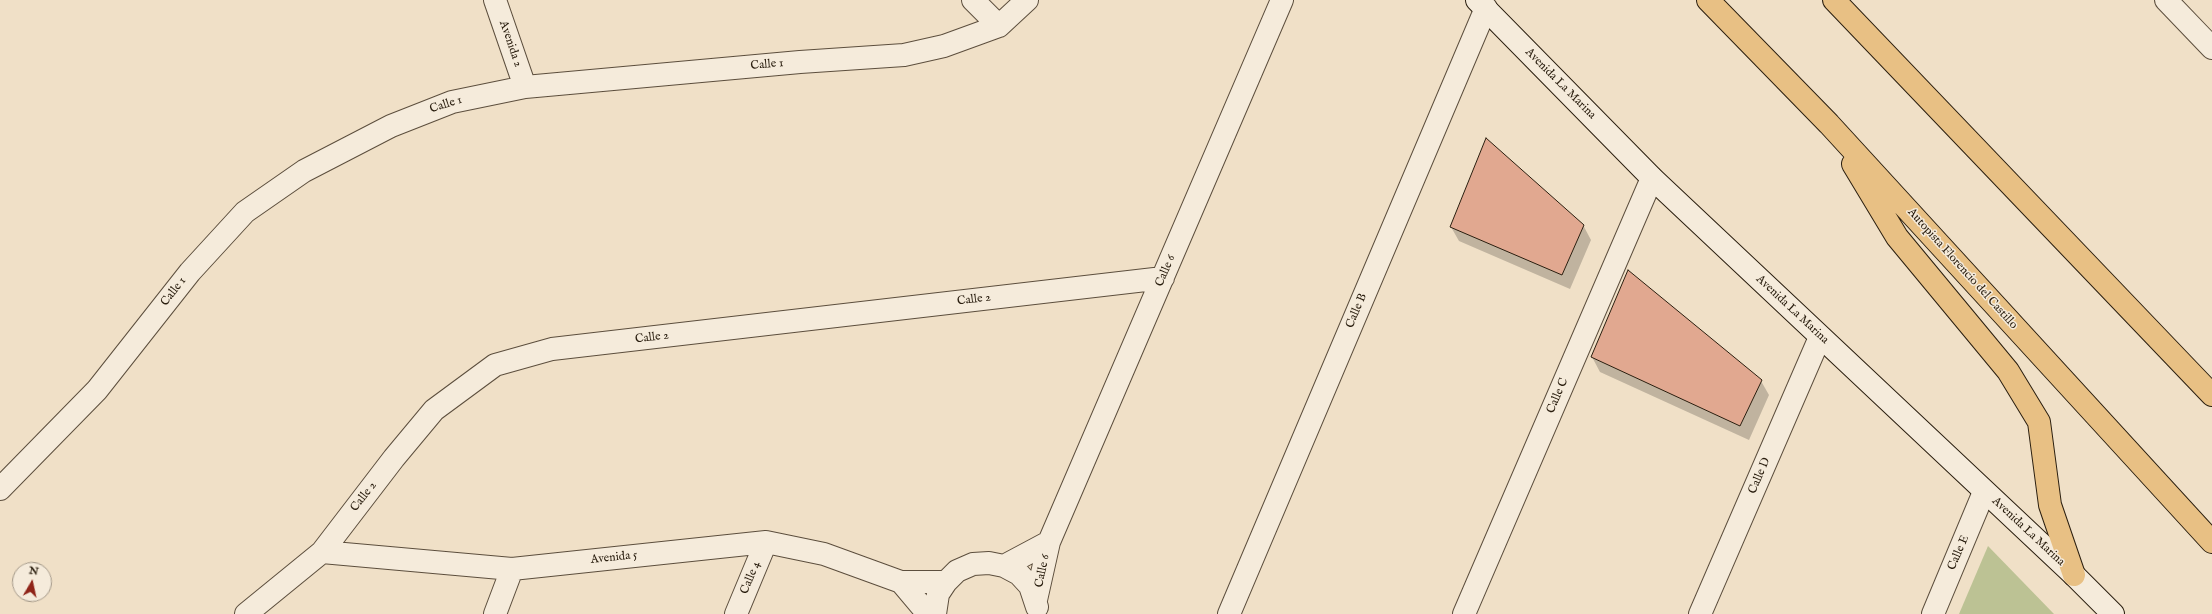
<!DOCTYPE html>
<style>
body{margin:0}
#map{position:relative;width:2212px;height:614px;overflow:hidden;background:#f0e0c7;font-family:"IM FELL English",serif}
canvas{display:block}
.north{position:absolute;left:12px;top:562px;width:40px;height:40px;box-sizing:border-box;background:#f5ebdb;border:1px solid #a49989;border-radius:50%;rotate:9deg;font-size:11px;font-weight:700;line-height:16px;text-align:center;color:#2a1e0f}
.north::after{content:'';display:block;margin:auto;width:14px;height:18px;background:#8f2418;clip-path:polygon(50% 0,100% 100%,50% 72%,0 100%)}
</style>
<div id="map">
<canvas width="2212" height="614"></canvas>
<div class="north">N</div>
</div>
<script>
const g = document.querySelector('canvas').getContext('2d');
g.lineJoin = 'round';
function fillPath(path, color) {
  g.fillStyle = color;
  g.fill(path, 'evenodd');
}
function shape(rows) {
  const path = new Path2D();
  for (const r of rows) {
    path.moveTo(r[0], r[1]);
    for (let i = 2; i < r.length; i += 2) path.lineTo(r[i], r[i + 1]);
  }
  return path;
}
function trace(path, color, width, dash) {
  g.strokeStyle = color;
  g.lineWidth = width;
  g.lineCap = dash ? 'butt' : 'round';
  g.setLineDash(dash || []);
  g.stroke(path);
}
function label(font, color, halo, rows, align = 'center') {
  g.font = font + ' "IM FELL English",serif';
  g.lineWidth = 3;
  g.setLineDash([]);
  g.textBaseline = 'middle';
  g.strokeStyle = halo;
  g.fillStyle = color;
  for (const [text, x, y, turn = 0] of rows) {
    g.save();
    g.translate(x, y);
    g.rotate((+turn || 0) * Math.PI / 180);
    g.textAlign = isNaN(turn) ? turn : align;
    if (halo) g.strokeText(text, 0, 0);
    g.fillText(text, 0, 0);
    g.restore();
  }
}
const green = shape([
 [1988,546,2054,614,1959,614]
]);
const shadow = shape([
 [1583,225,1591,240,1570,289,1459,241,1451,227],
 [1592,357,1761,381,1769,395,1749,440,1600,372]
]);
const building = shape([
 [1486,138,1584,225,1562,275,1450,227,1486,138],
 [1628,270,1762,380,1740,426,1591,357,1628,270]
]);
const street = shape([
 [495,0,525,87],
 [973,0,999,26],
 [2166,0,2212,48],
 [0,489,97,390,190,272,245,212,304,171,391,126,452,102,525,87,800,62,904,55,944,46,999,26,1027,0],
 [322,552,512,569,766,542,824,554,901,582,946,582],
 [1004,566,1049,542],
 [901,582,928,614],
 [1036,600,1049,542,1282,0],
 [246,614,322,552,394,458,434,410,495,365,552,349,1163,278],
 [495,614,512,569],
 [736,614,766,542],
 [935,614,938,594,946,582,957,571,973,564,989,563,1004,566,1019,574,1030,586,1037,607],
 [1229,614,1486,8],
 [1464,614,1652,178],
 [1700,614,1820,337],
 [1933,614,1984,492]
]);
const secondary = shape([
 [1477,0,1652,178,2074,575,2113,614]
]);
const highway = shape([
 [1708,0,1829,124,2212,542],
 [1834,0,2212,395],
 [1853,164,1897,237,2008,371,2039,422,2050,505,2074,575]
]);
const streetNames = [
 ["Avenida 2",510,44,71],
 ["Calle 1",767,65,-5],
 ["Avenida La Marina",1560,84,45],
 ["Calle 1",446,105,-18],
 ["Autopista Florencio del Castillo",1962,269,48],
 ["Calle 6",1166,271,-67],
 ["Calle 1",174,292,-52],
 ["Calle 2",974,300,-7],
 ["Avenida La Marina",1792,310,43],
 ["Calle B",1357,311,-67],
 ["Calle 2",652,338,-7],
 ["Calle C",1558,396,-67],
 ["Calle D",1760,476,-67],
 ["Calle 2",364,497,-52],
 ["Avenida La Marina",2028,532,43],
 ["Calle E",1959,553,-67],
 ["Avenida 5",614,558,-6],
 ["Calle 6",1043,571,-78],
 ["Calle 4",751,578,-68]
];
fillPath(green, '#bcc294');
fillPath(shadow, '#0003');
fillPath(building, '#e1a890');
trace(building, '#2a1e0f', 1);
trace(street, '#5c4e3d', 24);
trace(secondary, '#2a1e0f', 24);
trace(highway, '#2a1e0f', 24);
trace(street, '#f5ebdb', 22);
trace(secondary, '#f5ebdb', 22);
trace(highway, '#e8c084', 22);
label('12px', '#2a1e0f', '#f5ebdb', streetNames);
</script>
